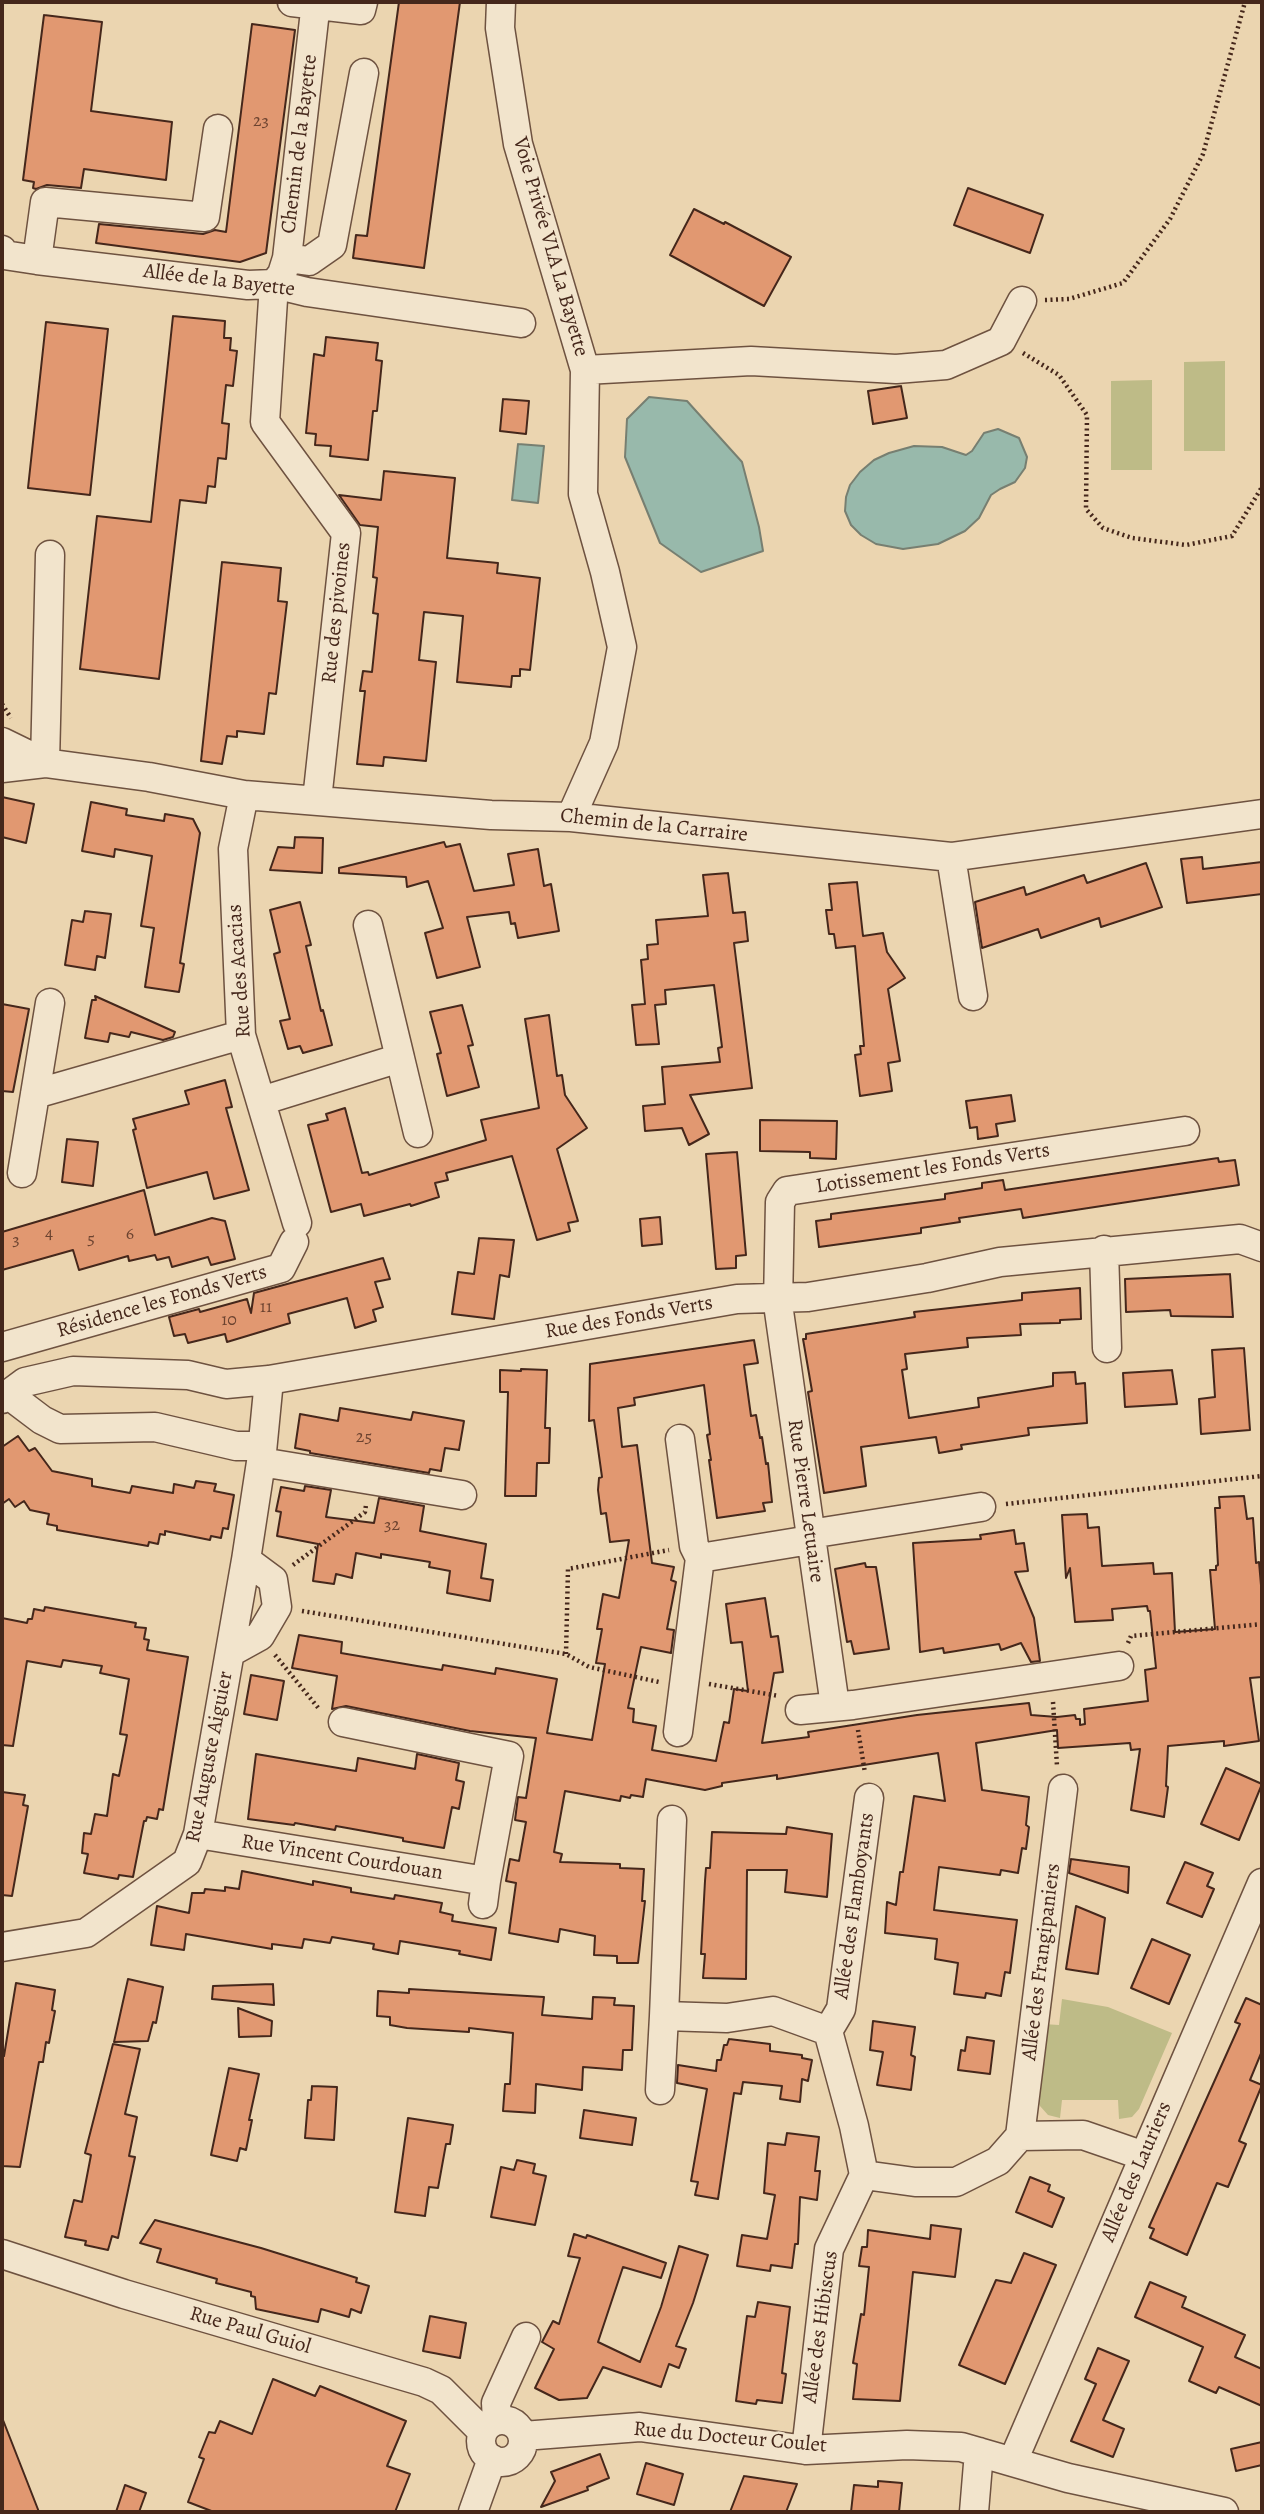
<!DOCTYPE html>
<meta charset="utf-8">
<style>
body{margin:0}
#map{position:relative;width:1264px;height:2514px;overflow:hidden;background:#ebd5b0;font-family:Alegreya,serif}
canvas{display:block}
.frame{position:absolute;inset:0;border:4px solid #45271b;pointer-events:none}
</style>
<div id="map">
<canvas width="1264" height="2514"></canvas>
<div class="frame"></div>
</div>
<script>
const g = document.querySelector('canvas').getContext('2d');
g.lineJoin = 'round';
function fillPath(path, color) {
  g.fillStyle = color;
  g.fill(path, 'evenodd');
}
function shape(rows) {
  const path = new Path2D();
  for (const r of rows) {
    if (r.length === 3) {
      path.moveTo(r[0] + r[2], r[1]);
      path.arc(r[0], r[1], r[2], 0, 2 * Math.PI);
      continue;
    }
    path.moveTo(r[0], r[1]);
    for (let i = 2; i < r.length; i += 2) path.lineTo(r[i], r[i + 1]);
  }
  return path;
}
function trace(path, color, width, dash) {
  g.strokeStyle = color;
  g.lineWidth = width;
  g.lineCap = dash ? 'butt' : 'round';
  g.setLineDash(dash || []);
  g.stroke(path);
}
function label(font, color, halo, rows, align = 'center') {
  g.font = font + ' Alegreya,serif';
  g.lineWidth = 5;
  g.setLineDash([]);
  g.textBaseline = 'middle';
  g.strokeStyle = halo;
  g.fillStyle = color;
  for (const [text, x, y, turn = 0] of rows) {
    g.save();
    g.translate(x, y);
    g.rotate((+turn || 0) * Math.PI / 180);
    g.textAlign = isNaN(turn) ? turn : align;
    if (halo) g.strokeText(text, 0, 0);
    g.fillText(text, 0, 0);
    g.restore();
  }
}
const green = shape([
 [1225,361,1225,451,1184,451,1184,362],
 [1152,380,1152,470,1111,470,1111,381],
 [1062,1999,1108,2007,1172,2033,1139,2109,1132,2117,1119,2119,1118,2100,1062,2100,1060,2118,1048,2115,1040,2106,1035,2094,1043,2024,1059,2025]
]);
const water = shape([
 [649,397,687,401,742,462,759,527,763,551,701,572,660,543,625,457,627,419,649,397],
 [998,429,1019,438,1027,457,1025,468,1015,482,1000,489,991,495,979,518,965,531,938,544,903,549,876,544,861,535,851,525,845,511,846,497,850,485,860,472,874,460,889,453,914,446,942,447,966,455,972,451,984,433,998,429],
 [518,444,544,446,538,503,512,500,518,444]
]);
const building = shape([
 [399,2,460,2,424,268,353,258,356,235,367,236,399,2],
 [44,15,102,22,91,111,172,122,166,180,84,169,81,188,47,185,36,189,33,188,34,182,23,180,44,15],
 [252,24,295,30,266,253,240,262,96,243,99,224,203,234,215,230,226,232,252,24],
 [968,188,1043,215,1030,253,954,225,968,188],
 [694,209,724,224,725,222,791,257,764,306,670,255,694,209],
 [173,316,225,321,224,338,231,338,230,350,237,351,233,386,226,385,222,423,229,424,226,459,218,458,215,487,208,486,206,503,180,500,159,679,80,669,97,516,151,522,173,316],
 [46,322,108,329,90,495,28,488,46,322],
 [326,337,378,343,376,360,382,361,377,411,373,411,368,460,330,456,331,446,315,445,316,434,306,433,314,354,324,356,326,337],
 [901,386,907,418,873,424,868,391,901,386],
 [503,399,529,401,526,434,500,431,503,399],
 [384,471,455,478,447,558,498,563,497,573,540,578,530,670,520,669,520,676,512,676,511,687,457,682,463,616,424,612,419,660,436,662,426,761,384,757,383,766,357,764,365,691,360,691,363,671,372,672,378,614,373,613,377,578,373,577,378,527,360,525,339,495,381,500,384,471],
 [222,562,281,568,278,601,287,602,276,694,269,693,264,734,237,731,237,737,227,736,222,764,201,761,222,562],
 [2,797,34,804,26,843,2,837,2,797],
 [91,802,127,809,126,815,164,821,165,814,193,819,200,833,180,963,184,964,179,992,145,987,154,928,141,926,152,856,115,849,114,857,82,851,91,802],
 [295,837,323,838,322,873,270,870,278,847,294,848,295,837],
 [444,842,446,847,460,844,474,891,514,885,508,854,538,849,544,886,551,884,559,931,518,938,515,923,511,924,509,912,467,917,480,967,437,978,425,933,443,928,428,881,407,887,406,877,339,873,339,868,444,842],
 [1202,857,1203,869,1262,862,1262,894,1187,903,1181,859,1202,857],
 [1146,863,1162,907,1101,927,1099,918,1041,938,1038,929,982,948,975,902,1024,887,1026,895,1084,875,1087,883,1146,863],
 [728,873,733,913,745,912,748,941,734,943,752,1088,690,1095,709,1134,689,1145,682,1128,645,1131,643,1106,665,1104,662,1067,720,1062,718,1048,722,1047,714,985,665,990,666,1004,655,1005,659,1044,636,1045,632,1005,645,1004,641,960,648,959,647,945,658,944,656,920,708,916,703,875,728,873],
 [857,882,863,936,883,933,887,952,905,978,888,989,900,1061,888,1063,892,1091,860,1096,855,1055,861,1054,860,1046,864,1046,855,946,836,948,834,934,829,934,826,910,832,910,829,884,857,882],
 [300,902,311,945,306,946,321,1011,323,1010,332,1045,303,1053,300,1046,288,1049,280,1021,290,1019,274,954,280,952,270,910,300,902],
 [85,911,111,914,105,958,97,956,95,970,65,965,72,920,83,922,85,911],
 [95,996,175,1032,173,1037,163,1040,131,1032,129,1037,110,1033,108,1042,85,1038,92,1000,96,1000,95,996],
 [2,1004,29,1009,13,1092,2,1091,2,1004],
 [462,1005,473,1045,468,1046,479,1087,447,1096,437,1054,441,1053,430,1012,462,1005],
 [549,1015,557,1076,562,1075,565,1095,587,1128,557,1149,578,1221,568,1223,570,1231,537,1240,512,1156,446,1173,448,1180,435,1183,439,1197,411,1206,410,1204,364,1216,361,1204,331,1212,308,1125,328,1120,326,1114,345,1108,362,1173,368,1172,369,1175,486,1140,481,1120,539,1108,525,1019,549,1015],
 [225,1080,232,1107,226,1108,249,1190,214,1199,207,1172,147,1188,133,1130,136,1129,133,1119,189,1104,185,1091,225,1080],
 [1011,1095,1015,1121,996,1124,998,1136,978,1139,977,1127,970,1128,966,1101,1011,1095],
 [760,1120,837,1121,836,1159,810,1158,810,1152,760,1151,760,1120],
 [67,1139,98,1142,93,1186,62,1182,67,1139],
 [737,1152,746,1255,736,1256,736,1268,716,1269,706,1154,737,1152],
 [1218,1158,1219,1162,1235,1160,1239,1185,1023,1218,1021,1209,959,1218,960,1222,921,1228,921,1233,819,1247,816,1221,831,1219,831,1214,945,1199,945,1194,982,1188,982,1183,1003,1180,1005,1190,1218,1158],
 [144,1190,155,1235,212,1218,225,1221,235,1259,211,1265,208,1257,172,1267,169,1257,157,1260,155,1255,129,1261,128,1256,79,1270,73,1250,2,1270,2,1232,144,1190],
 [660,1217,662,1244,642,1246,640,1219,660,1217],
 [479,1238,514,1240,509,1277,500,1275,494,1319,452,1314,458,1272,474,1274,479,1238],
 [383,1258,390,1279,375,1282,383,1307,373,1310,376,1321,355,1328,347,1298,288,1314,290,1323,227,1342,225,1334,188,1343,185,1334,174,1336,169,1317,199,1309,200,1312,247,1299,251,1313,254,1293,383,1258],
 [1230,1274,1233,1317,1171,1316,1170,1310,1126,1312,1125,1279,1230,1274],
 [1080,1288,1081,1319,1060,1320,1060,1323,1020,1324,1021,1335,967,1338,968,1347,905,1354,907,1369,902,1370,909,1418,979,1407,978,1398,1053,1386,1053,1373,1075,1372,1076,1384,1085,1383,1087,1423,1028,1428,1029,1435,961,1445,962,1449,939,1453,936,1437,861,1447,866,1486,824,1493,808,1392,812,1391,803,1339,806,1339,806,1334,915,1317,914,1312,1022,1300,1022,1293,1080,1288],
 [754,1340,758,1363,744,1365,751,1416,756,1415,760,1438,762,1437,766,1464,768,1463,772,1502,763,1503,765,1511,717,1518,709,1460,711,1460,707,1435,710,1434,704,1385,634,1398,635,1405,618,1408,622,1447,637,1445,652,1563,674,1567,671,1580,676,1582,667,1629,674,1630,671,1653,641,1647,628,1708,634,1709,633,1722,656,1726,652,1750,716,1761,724,1722,729,1723,734,1689,748,1691,742,1642,731,1643,726,1604,765,1598,771,1637,778,1636,783,1672,774,1673,762,1743,809,1737,808,1732,917,1715,1029,1703,1031,1715,1057,1717,1075,1715,1076,1719,1080,1719,1080,1725,1085,1724,1084,1709,1148,1701,1145,1670,1156,1668,1150,1611,1148,1611,1147,1606,1112,1609,1113,1620,1075,1622,1070,1568,1066,1578,1062,1515,1087,1514,1088,1528,1099,1527,1102,1566,1153,1563,1154,1574,1172,1573,1175,1632,1215,1629,1210,1570,1216,1570,1216,1566,1218,1565,1215,1508,1220,1508,1219,1497,1244,1496,1247,1519,1253,1518,1256,1563,1259,1562,1262,1597,1262,1677,1250,1678,1259,1741,1224,1746,1224,1741,1168,1746,1166,1786,1168,1787,1164,1817,1131,1810,1140,1749,1131,1750,1130,1743,1058,1748,1057,1730,976,1743,982,1790,1029,1797,1026,1825,1029,1827,1026,1849,1022,1848,1018,1873,1001,1870,1000,1875,939,1867,934,1910,1017,1920,1010,1973,1005,1972,1001,1996,986,1993,985,1998,954,1994,958,1963,935,1959,937,1939,885,1933,887,1902,896,1905,900,1872,903,1872,914,1796,945,1801,938,1753,777,1779,777,1775,722,1783,722,1786,705,1790,646,1779,643,1797,631,1795,630,1798,621,1796,620,1801,565,1791,554,1852,562,1854,560,1862,620,1864,620,1868,644,1869,642,1901,645,1901,638,1963,617,1963,617,1956,594,1955,595,1936,560,1929,558,1942,509,1933,516,1883,506,1881,510,1859,519,1861,526,1822,515,1820,518,1797,526,1798,536,1738,470,1731,346,1706,332,1709,337,1676,292,1668,299,1635,342,1642,341,1653,417,1666,442,1670,443,1665,495,1674,496,1668,557,1679,547,1733,592,1740,605,1664,596,1663,602,1629,597,1629,603,1594,619,1598,629,1540,610,1542,606,1513,601,1514,598,1490,599,1478,602,1477,594,1420,589,1421,590,1364,754,1340],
 [1244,1348,1250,1430,1201,1434,1199,1399,1215,1397,1212,1350,1244,1348],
 [521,1369,547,1370,545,1428,550,1428,549,1463,537,1463,536,1496,505,1496,508,1392,500,1392,500,1370,521,1371,521,1369],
 [1172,1370,1177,1404,1125,1407,1123,1373,1172,1370],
 [340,1408,411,1420,413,1412,464,1421,459,1450,445,1448,441,1471,430,1469,429,1473,310,1453,310,1451,295,1448,300,1414,338,1421,340,1408],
 [18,1436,29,1451,35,1448,52,1471,92,1479,92,1486,130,1493,132,1486,173,1493,174,1484,194,1488,196,1481,216,1484,214,1491,234,1495,228,1529,223,1528,221,1538,211,1536,210,1540,165,1531,165,1535,160,1534,158,1544,149,1542,148,1546,57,1530,57,1526,47,1524,49,1514,30,1510,24,1501,15,1507,9,1499,2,1504,2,1447,18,1436],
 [305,1486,331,1490,326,1517,374,1523,379,1498,424,1506,420,1531,486,1544,481,1578,493,1580,490,1601,447,1593,450,1571,429,1567,430,1562,381,1554,381,1558,356,1553,352,1578,336,1574,334,1584,313,1581,318,1544,277,1536,281,1512,276,1511,281,1487,304,1491,305,1486],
 [1014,1530,1016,1544,1024,1543,1028,1571,1015,1572,1034,1618,1040,1661,1031,1662,1021,1643,1001,1650,999,1644,944,1653,943,1648,920,1652,913,1543,981,1539,980,1535,1014,1530],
 [865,1563,866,1567,876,1567,889,1649,854,1654,851,1641,847,1642,835,1569,865,1563],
 [45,1607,136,1623,135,1627,146,1628,144,1639,149,1640,147,1650,188,1657,163,1810,159,1809,157,1819,147,1817,146,1821,144,1821,133,1877,119,1875,118,1879,84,1873,88,1854,82,1853,84,1833,91,1834,95,1814,107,1816,113,1774,119,1776,127,1735,120,1734,129,1679,100,1673,102,1666,63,1660,61,1667,27,1661,13,1746,2,1745,2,1618,27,1623,28,1619,32,1619,34,1609,44,1611,45,1607],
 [251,1675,284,1681,277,1720,244,1714,251,1675],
 [256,1754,356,1771,358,1758,415,1769,417,1754,459,1763,456,1780,464,1782,459,1809,452,1807,444,1848,403,1841,403,1838,336,1826,335,1830,295,1823,294,1825,248,1819,256,1754],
 [1226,1768,1262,1784,1239,1840,1201,1824,1226,1768],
 [2,1792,25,1795,23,1805,28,1806,12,1896,2,1895,2,1792],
 [787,1827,832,1834,827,1897,785,1892,787,1870,747,1870,746,1979,703,1978,705,1954,701,1954,705,1881,706,1868,710,1868,712,1832,786,1834,787,1827],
 [1071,1859,1129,1867,1128,1893,1069,1873,1071,1859],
 [1185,1862,1213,1873,1207,1886,1214,1889,1202,1917,1167,1903,1185,1862],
 [242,1871,313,1885,313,1881,351,1888,351,1892,394,1899,395,1895,442,1903,440,1912,453,1915,452,1921,496,1928,491,1960,459,1954,460,1951,400,1941,398,1954,373,1949,374,1944,332,1937,330,1943,304,1939,302,1948,272,1944,272,1949,186,1934,184,1950,151,1945,157,1906,189,1913,192,1893,204,1893,205,1889,225,1891,225,1887,239,1889,242,1871],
 [1076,1906,1105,1918,1098,1974,1066,1969,1076,1906],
 [1152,1939,1190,1955,1169,2004,1131,1988,1152,1939],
 [128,1979,163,1987,156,2023,153,2022,148,2041,114,2042,128,1979],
 [16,1983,55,1990,52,2010,55,2011,49,2043,46,2042,43,2062,39,2062,20,2167,2,2166,2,2056,4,2056,16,1983],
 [273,1984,274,2005,212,1999,213,1986,273,1984],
 [409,1989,544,1997,542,2015,592,2019,593,1997,615,1998,614,2005,634,2006,632,2050,623,2050,622,2070,583,2067,582,2090,536,2084,535,2113,503,2111,505,2084,510,2084,513,2033,469,2028,469,2032,407,2028,390,2025,390,2017,377,2016,378,1991,409,1993,409,1989],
 [1246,1998,1262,2005,1262,2051,1250,2080,1262,2085,1239,2141,1246,2144,1228,2187,1217,2183,1187,2255,1150,2238,1154,2229,1149,2227,1240,2024,1235,2022,1246,1998],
 [238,2008,272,2021,271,2036,239,2037,238,2008],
 [873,2021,915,2027,911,2055,915,2057,911,2090,877,2085,883,2052,870,2050,873,2021],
 [967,2037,994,2041,990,2074,958,2070,961,2050,965,2051,967,2037],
 [729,2039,770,2044,770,2051,802,2055,802,2058,812,2060,808,2081,802,2079,800,2102,780,2099,782,2086,743,2082,741,2094,734,2093,718,2199,695,2195,698,2182,691,2181,707,2089,677,2083,678,2065,716,2071,717,2060,721,2060,724,2045,727,2045,729,2039],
 [113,2044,140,2049,125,2114,137,2117,129,2156,135,2157,118,2238,112,2236,108,2250,85,2245,86,2241,65,2237,74,2200,82,2202,91,2155,85,2153,113,2044],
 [229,2068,259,2074,249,2120,252,2120,246,2150,240,2148,237,2161,211,2155,229,2068],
 [312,2086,337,2087,334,2140,305,2138,308,2100,311,2100,312,2086],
 [584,2110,636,2118,632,2145,580,2138,584,2110],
 [408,2118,453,2125,450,2144,446,2144,438,2188,429,2187,425,2216,395,2212,408,2118],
 [787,2133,819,2137,815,2171,820,2171,817,2200,800,2197,798,2244,795,2244,792,2268,771,2265,770,2271,737,2266,742,2235,767,2239,775,2195,764,2193,768,2143,785,2145,787,2133],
 [517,2160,535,2164,533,2173,546,2176,535,2225,491,2217,501,2167,514,2170,517,2160],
 [1030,2177,1050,2185,1048,2191,1064,2198,1052,2227,1016,2212,1030,2177],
 [155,2220,261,2248,357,2278,356,2282,369,2286,361,2313,351,2309,349,2317,321,2309,318,2322,256,2309,255,2297,251,2296,251,2292,216,2283,217,2279,157,2262,161,2249,140,2243,155,2220],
 [931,2225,961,2229,955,2277,913,2272,900,2401,853,2399,857,2364,853,2363,861,2314,864,2315,869,2267,859,2266,862,2247,867,2247,868,2230,930,2239,931,2225],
 [574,2234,586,2238,587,2235,666,2263,661,2278,623,2267,598,2342,640,2362,661,2307,679,2246,708,2255,693,2303,676,2346,686,2349,679,2368,669,2364,661,2387,603,2367,587,2398,559,2400,535,2388,554,2349,542,2342,553,2321,559,2324,580,2258,568,2256,574,2234],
 [1024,2253,1056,2265,1005,2384,959,2365,996,2280,1011,2283,1024,2253],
 [1150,2282,1186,2297,1182,2307,1245,2335,1235,2357,1262,2369,1262,2406,1219,2387,1216,2393,1189,2381,1203,2347,1135,2317,1150,2282],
 [758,2302,790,2307,782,2373,786,2374,782,2403,757,2400,756,2404,736,2401,747,2316,755,2317,758,2302],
 [430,2316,466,2323,460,2358,423,2351,430,2316],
 [1098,2348,1129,2361,1103,2420,1124,2429,1113,2457,1071,2441,1096,2384,1085,2379,1098,2348],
 [273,2379,315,2396,320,2386,406,2421,387,2466,410,2474,395,2512,214,2512,188,2502,204,2459,199,2457,209,2432,215,2433,220,2421,252,2434,273,2379],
 [2,2420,3,2420,39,2512,2,2512,2,2420],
 [1262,2442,1262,2465,1236,2471,1231,2449,1262,2442],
 [600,2454,609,2478,587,2487,588,2490,541,2507,555,2481,551,2472,600,2454],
 [646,2463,683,2474,674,2505,637,2494,646,2463],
 [744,2476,797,2484,786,2512,730,2512,744,2476],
 [878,2481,902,2483,899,2512,851,2512,854,2485,878,2487,878,2481],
 [125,2485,146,2493,139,2512,116,2512,125,2485]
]);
const path = shape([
 [1045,300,1069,299,1123,283,1170,219,1203,154,1245,2],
 [1023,353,1059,375,1087,415,1086,509,1103,528,1132,538,1186,545,1232,536,1262,487],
 [2,704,11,718],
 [1006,1504,1262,1476],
 [293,1565,365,1512,366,1505],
 [302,1611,566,1654,589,1667,659,1682],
 [1128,1643,1131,1636,1262,1624],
 [566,1654,568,1569,669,1550],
 [275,1655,320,1710],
 [709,1684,779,1696],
 [1053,1702,1057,1766],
 [858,1730,865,1773]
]);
const minor = shape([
 [292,2,361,10,363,2],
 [316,2,287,258,282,274,274,284,265,422,346,533,317,800],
 [501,2,500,28,518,144,585,370,583,494,605,572,622,647,604,743,571,817],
 [2,250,4,255,37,260,248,285,274,284,307,292,521,323],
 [287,258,309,261,332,245,364,73],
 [37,260,45,202,205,217,218,129],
 [585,370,751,361,896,369,946,365,1001,341,1022,301],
 [2,742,45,763],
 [45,763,50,555],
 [2,768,45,763,149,777,244,795,491,815,571,817,951,857,1262,814],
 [244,795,233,849,241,1035,297,1223],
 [951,857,973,996],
 [400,1058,418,1133],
 [35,1094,241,1035],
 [261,1101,400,1058,368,925],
 [22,1173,50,1003],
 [1104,1250,1107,1348],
 [2,1347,281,1268,294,1242],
 [9,1395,42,1420,60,1429,155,1427,236,1446,262,1446],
 [2,1399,25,1382,73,1371,188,1375,226,1384,269,1380,737,1299,808,1297,927,1278,1000,1262,1240,1239,1262,1247],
 [680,1439,694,1546,700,1558,810,1540],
 [261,1462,462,1495],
 [810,1534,981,1507],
 [246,1560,261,1462,269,1380],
 [835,1706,778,1304,780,1202,787,1191,1185,1131],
 [800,1710,853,1705,1119,1666],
 [343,1722,509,1756,486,1881],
 [678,1732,700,1558],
 [672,1820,664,2016,727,2018,773,2011,828,2031],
 [198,1834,486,1881,483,1904],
 [2,1947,86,1933,187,1862,198,1834,246,1560,273,1580,277,1607,260,1636,231,1652],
 [660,2090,664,2016],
 [1020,2136,1063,1789],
 [864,2175,854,2126,828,2031,841,2009,869,1798],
 [2,2254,124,2294,424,2382,441,2390,483,2432],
 [497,2420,496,2403,526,2337],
 [502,2441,21],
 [523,2436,640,2427,806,2450,907,2445,961,2447,1068,2478,1224,2512],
 [806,2450,829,2249,864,2175,915,2182,956,2182,998,2161,1020,2136,1083,2135,1144,2156],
 [1013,2461,1262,1883],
 [473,2512,492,2459],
 [974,2512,979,2452]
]);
const numberNames = [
 ["23",261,122],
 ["4",49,1234],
 ["6",130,1235],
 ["5",91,1240],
 ["3",16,1241],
 ["11",266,1308],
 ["10",229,1321],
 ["25",364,1438],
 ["32",392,1526]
];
const streetNames = [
 ["Chemin de la Bayette",300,144,-83],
 ["Voie Privée VLA La Bayette",550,247,74],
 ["Allée de la Bayette",219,281,7],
 ["Rue des pivoines",337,613,-84],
 ["Chemin de la Carraire",654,826,6],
 ["Rue des Acacias",240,971,-94],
 ["Lotissement les Fonds Verts",933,1169,-9],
 ["Résidence les Fonds Verts",162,1302,-16],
 ["Rue des Fonds Verts",629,1318,-10],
 ["Rue Pierre Letuaire",805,1501,82],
 ["Rue Auguste Aiguier",210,1757,-79],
 ["Rue Vincent Courdouan",342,1858,9],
 ["Allée des Flamboyants",855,1906,-82],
 ["Allée des Frangipaniers",1042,1962,-83],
 ["Allée des Lauriers",1137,2172,-67],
 ["Allée des Hibiscus",821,2327,-82],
 ["Rue Paul Guiol",250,2331,16],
 ["Rue du Docteur Coulet",730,2438,5]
];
fillPath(green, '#bebb87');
fillPath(water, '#98b9ab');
trace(water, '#777f71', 2);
fillPath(building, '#e19871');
trace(building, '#45271b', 2);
trace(minor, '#6e5240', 31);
trace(path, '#45271b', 4.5, [2, 3.5]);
trace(minor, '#f2e4cc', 28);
label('18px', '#6c4330', null, numberNames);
label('21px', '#45271b', '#f2e4cc', streetNames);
</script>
